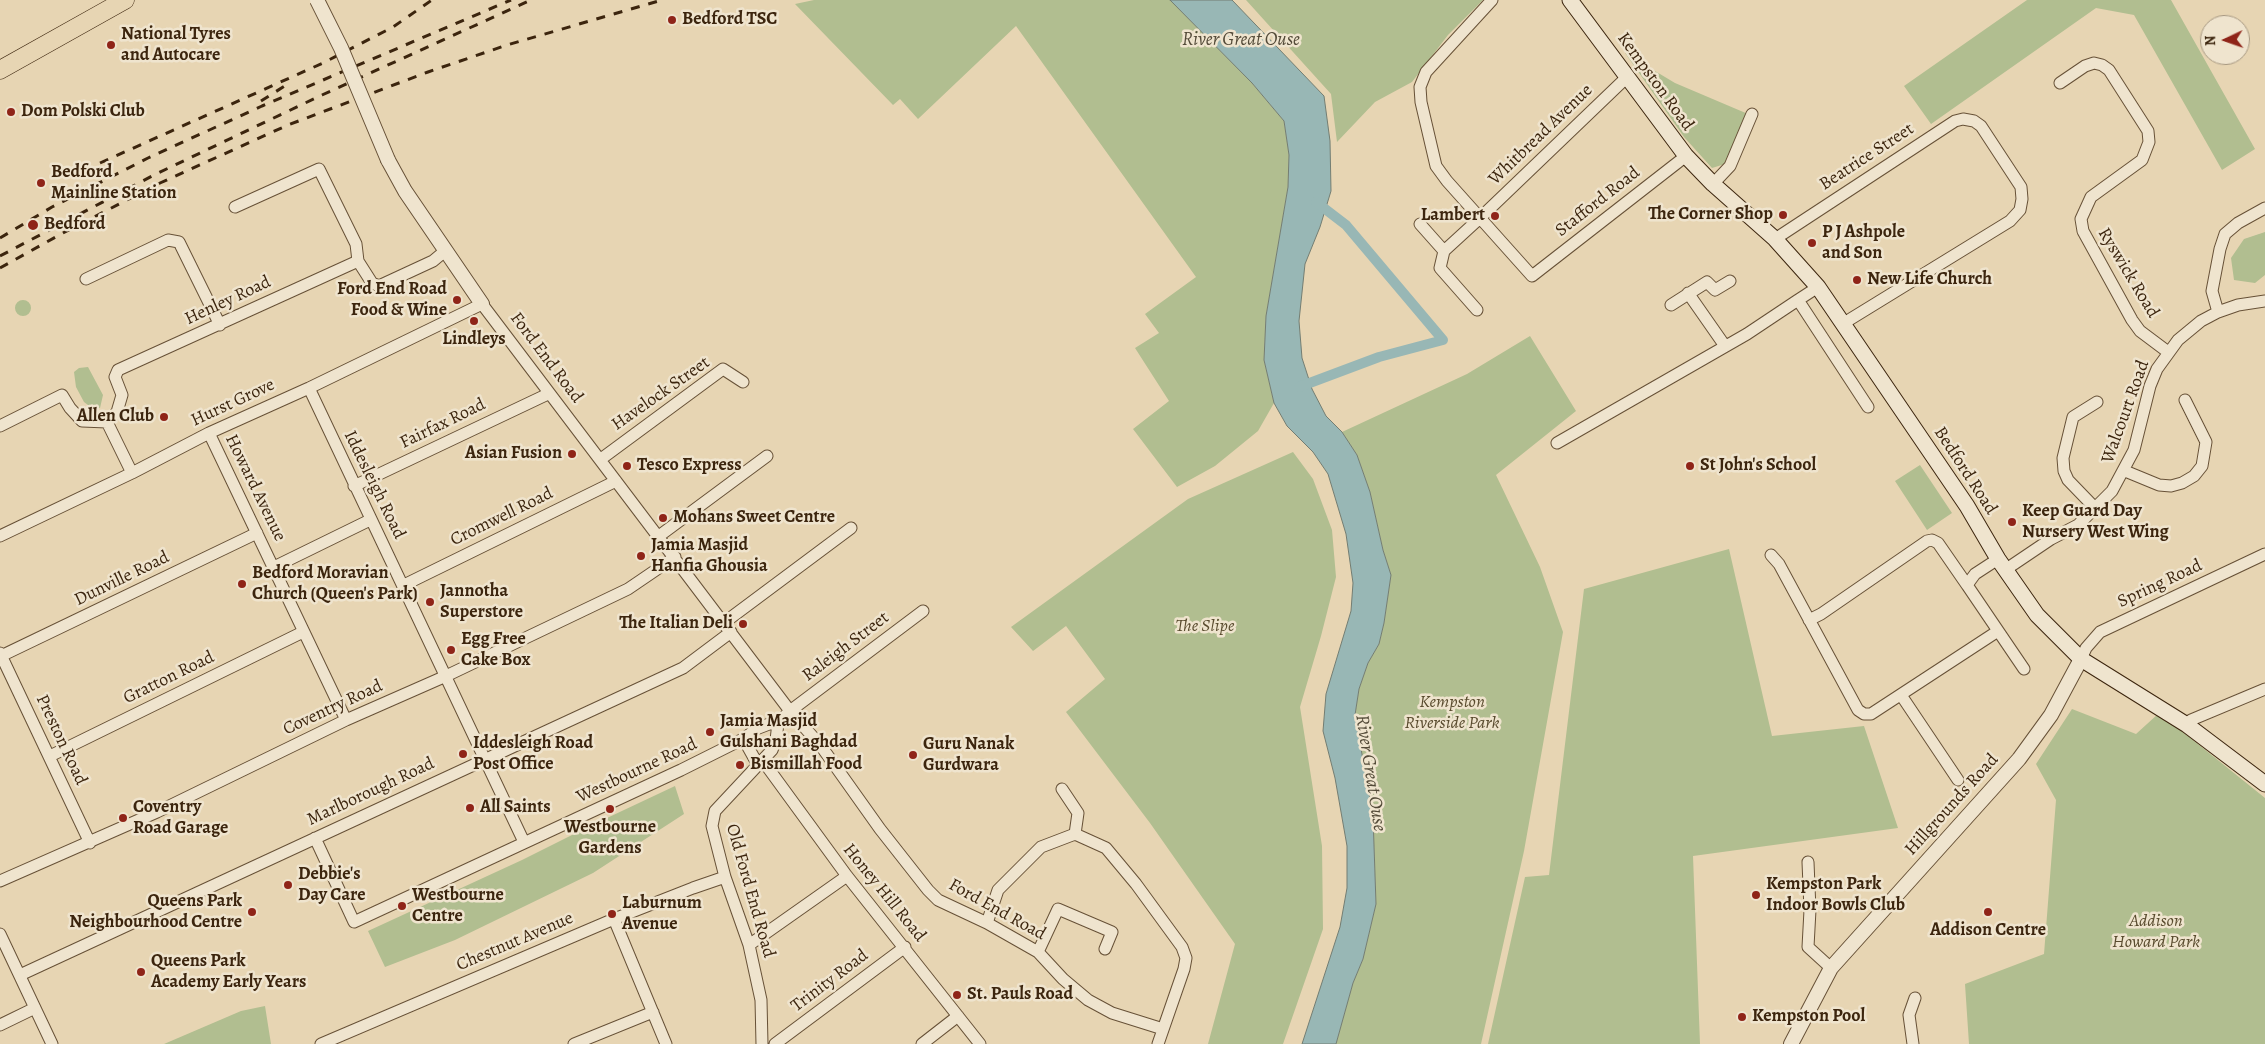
<!DOCTYPE html>
<style>
body{margin:0}
#map{position:relative;width:2265px;height:1044px;overflow:hidden;background:#e7d5b3;font-family:Alegreya,serif}
canvas{display:block}
.north{position:absolute;left:2200px;top:15px;width:50px;height:50px;box-sizing:border-box;background:#efe4ce;border:1px solid #a79881;border-radius:50%;rotate:267deg;font-size:14px;font-weight:700;line-height:20px;text-align:center;color:#3c250e}
.north::after{content:'';display:block;margin:auto;width:18px;height:22px;background:#8f2418;clip-path:polygon(50% 0,100% 100%,50% 72%,0 100%)}
</style>
<div id="map">
<canvas width="2265" height="1044"></canvas>
<div class="north">N</div>
</div>
<script>
const g = document.querySelector('canvas').getContext('2d');
g.lineJoin = 'round';
function fillPath(path, color) {
  g.fillStyle = color;
  g.fill(path, 'evenodd');
}
function shape(rows) {
  const path = new Path2D();
  for (const r of rows) {
    if (r.length === 3) {
      path.moveTo(r[0] + r[2], r[1]);
      path.arc(r[0], r[1], r[2], 0, 2 * Math.PI);
      continue;
    }
    path.moveTo(r[0], r[1]);
    for (let i = 2; i < r.length; i += 2) path.lineTo(r[i], r[i + 1]);
  }
  return path;
}
function trace(path, color, width, dash) {
  g.strokeStyle = color;
  g.lineWidth = width;
  g.lineCap = dash ? 'butt' : 'round';
  g.setLineDash(dash || []);
  g.stroke(path);
}
function label(font, color, halo, rows, align = 'center') {
  g.font = font + ' Alegreya,serif';
  g.lineWidth = 5;
  g.setLineDash([]);
  g.textBaseline = 'middle';
  g.strokeStyle = halo;
  g.fillStyle = color;
  for (const [text, x, y, turn = 0] of rows) {
    g.save();
    g.translate(x, y);
    g.rotate((+turn || 0) * Math.PI / 180);
    g.textAlign = isNaN(turn) ? turn : align;
    if (halo) g.strokeText(text, 0, 0);
    g.fillText(text, 0, 0);
    g.restore();
  }
}
const green = shape([
 [814,0,1170,0,1252,83,1284,121,1289,155,1288,187,1266,316,1264,360,1274,403,1258,431,1215,466,1177,487,1133,429,1169,401,1135,348,1159,333,1145,314,1196,277,1016,26,918,119,900,99,893,105,795,4],
 [1246,0,1483,0,1448,35,1412,82,1375,102,1337,142,1331,94],
 [2027,0,2171,0,2255,149,2222,170,2134,15,2096,8,1931,124,1904,86],
 [1625,53,1675,83,1748,114,1725,164,1712,168,1684,137],
 [2265,232,2265,275,2255,283,2234,280,2231,258,2244,239],
 [23,308,8],
 [1530,336,1576,411,1496,475,1540,567,1563,632,1524,851,1481,1044,1336,1044,1353,983,1363,959,1376,904,1373,816,1355,715,1359,689,1368,663,1379,644,1384,623,1391,575,1383,550,1370,492,1357,455,1342,432,1467,374],
 [88,367,103,395,100,408,92,408,84,402,76,387,74,372,79,368],
 [1293,452,1313,479,1332,530,1336,577,1321,636,1300,707,1322,846,1323,929,1283,1044,1208,1044,1235,944,1150,823,1066,712,1105,679,1066,626,1033,651,1011,627,1188,499],
 [1920,465,1952,513,1927,530,1895,481],
 [1729,549,1772,736,1864,726,1898,828,1693,856,1700,1044,1488,1044,1525,877,1549,875,1584,589],
 [2072,709,2136,734,2158,714,2188,736,2265,798,2265,1044,1969,1044,1965,984,2044,954,2056,800,2036,764],
 [675,786,684,814,593,873,455,940,385,967,368,931,522,860,590,826],
 [265,1006,271,1044,164,1044,241,1011]
]);
const water = shape([
 [1170,0,1232,0,1324,96,1330,141,1331,191,1320,227,1305,264,1299,321,1302,358,1312,389,1326,416,1342,432,1357,455,1370,492,1383,550,1391,575,1384,623,1379,644,1368,663,1359,689,1355,715,1373,816,1376,904,1363,959,1353,983,1336,1044,1302,1044,1340,927,1347,888,1347,846,1335,778,1323,731,1326,694,1351,611,1353,583,1346,534,1328,474,1313,452,1287,426,1274,403,1264,360,1266,316,1288,187,1289,155,1284,121,1252,83,1170,0]
]);
const canal = shape([
 [1299,387,1379,357,1443,340,1346,225,1316,202]
]);
const minor = shape([
 [1492,0,1426,72,1420,87,1421,102,1436,166,1447,181,1532,276,1686,156],
 [2060,83,2085,66,2094,63,2102,65,2109,70,2148,131,2149,142,2142,160,2091,197,2081,219,2083,231,2132,320,2140,331,2168,352],
 [1713,184,1730,166,1752,114],
 [235,207,319,169,356,244,358,261],
 [1420,224,1444,251],
 [1775,239,1955,121,1963,119,1974,121,1981,126,2021,187,2022,199,2020,210,2010,221,1844,323],
 [86,279,168,240,179,242,220,325],
 [1818,287,1798,300,1868,407],
 [1688,293,1725,346],
 [1671,305,1707,282,1715,290,1730,281],
 [1477,310,1440,268,1444,251,1480,218,1626,78],
 [2218,312,2212,291,2220,249,2225,234,2238,223,2265,208],
 [309,388,524,842],
 [0,426,62,395,70,408,82,421,107,422],
 [209,433,346,720],
 [1557,443,1747,334,1798,300],
 [601,459,723,369,743,382],
 [2125,471,2159,485,2171,486,2182,483,2194,476,2202,466,2206,442,2185,400],
 [132,473,107,422,117,412,122,395,115,377,118,370,358,261,372,283,379,286,433,261,445,251],
 [354,486,548,394],
 [2096,509,2068,480,2064,471,2063,458,2073,417,2097,402],
 [0,536,132,473,209,433,309,388,482,304,790,711,778,723],
 [659,536,767,456],
 [1771,555,1779,564,1858,710,1864,714,1871,714,1998,631],
 [1998,559,1975,574,1967,585,2024,669],
 [274,567,370,520],
 [2005,570,2051,539,2078,525,2112,491,2134,450,2150,386,2157,369,2178,340,2201,321,2218,312,2238,305,2265,301],
 [404,585,616,481],
 [923,611,790,711,821,746,880,829,928,890,938,900,987,923,1038,952,1063,979,1088,1000,1112,1013,1163,1029],
 [1809,620,1821,614,1927,541,1932,540,1938,543,1967,585],
 [725,622,851,528],
 [0,653,90,843],
 [1,656,257,533],
 [2081,659,2086,648,2100,632,2265,554],
 [1901,695,1958,780],
 [2187,725,2191,720,2265,689],
 [745,738,748,747,758,765],
 [50,756,303,632],
 [763,761,847,876,980,1044],
 [1062,789,1078,813,1075,834],
 [315,838,354,922,681,770,745,738,756,729,769,724,778,723],
 [1808,862,1810,910,1808,947,1831,968],
 [0,881,157,812,346,720,446,676,628,589,675,557],
 [614,919,666,1044],
 [987,923,998,890,1041,847,1075,834,1106,848,1136,884,1182,947,1186,958,1184,969,1158,1044],
 [0,934,52,1044],
 [749,945,847,876],
 [1038,952,1058,909,1112,932,1105,949],
 [20,975,683,668,731,632],
 [0,1025,35,1008],
 [321,1044,614,919,693,888,725,877],
 [574,1044,653,1012],
 [762,1044,761,1000,749,945,725,877,712,826,715,811,772,750,776,740,778,723],
 [775,1044,905,947],
 [922,1044,958,1016],
 [1913,1044,1909,1015,1915,998]
]);
const tertiary = shape([
 [388,160,405,191,482,304],
 [1791,1044,1831,968,2019,759,2051,715,2081,659]
]);
const secondary = shape([
 [1570,0,1686,156,1713,184,1775,239,1818,287,1967,506,1998,559,2037,615,2081,659,2187,725,2265,784]
]);
const primary = shape([
 [0,70,125,0]
]);
const rail = shape([
 [261,101,291,82],
 [100,163,323,63,393,27,432,0],
 [0,238,52,207,148,158,262,106,511,0],
 [0,256,156,174,322,95,531,0],
 [0,268,61,234,160,183,288,125,428,72,507,45,662,0]
]);
const tertiaryBridge = shape([
 [317,0,341,48,388,160]
]);
const markers = [
 [672,20,5,"#8f2418"],
 [111,45,5,"#8f2418"],
 [11,112,5,"#8f2418"],
 [41,183,5,"#8f2418"],
 [1783,215,5,"#8f2418"],
 [1495,216,5,"#8f2418"],
 [33,225,6,"#8f2418"],
 [1812,243,5,"#8f2418"],
 [1857,280,5,"#8f2418"],
 [457,300,5,"#8f2418"],
 [474,321,5,"#8f2418"],
 [164,417,5,"#8f2418"],
 [572,454,5,"#8f2418"],
 [627,466,5,"#8f2418"],
 [1690,466,5,"#8f2418"],
 [663,518,5,"#8f2418"],
 [2012,522,5,"#8f2418"],
 [641,556,5,"#8f2418"],
 [242,584,5,"#8f2418"],
 [430,602,5,"#8f2418"],
 [743,624,5,"#8f2418"],
 [451,650,5,"#8f2418"],
 [710,732,5,"#8f2418"],
 [463,754,5,"#8f2418"],
 [913,755,5,"#8f2418"],
 [740,765,5,"#8f2418"],
 [470,808,5,"#8f2418"],
 [610,809,5,"#8f2418"],
 [123,818,5,"#8f2418"],
 [288,885,5,"#8f2418"],
 [1756,895,5,"#8f2418"],
 [402,906,5,"#8f2418"],
 [252,912,5,"#8f2418"],
 [1988,912,5,"#8f2418"],
 [612,914,5,"#8f2418"],
 [141,972,5,"#8f2418"],
 [957,995,5,"#8f2418"],
 [1742,1017,5,"#8f2418"]
];
const poiNames = [
 ["Bedford TSC",682,20],
 ["National Tyres",121,35],
 ["and Autocare",121,56],
 ["Dom Polski Club",21,112],
 ["Bedford",51,173],
 ["Mainline Station",51,194],
 ["The Corner Shop",1773,215,"right"],
 ["Lambert",1485,216,"right"],
 ["Bedford",44,225],
 ["P J Ashpole",1822,233],
 ["and Son",1822,254],
 ["New Life Church",1867,280],
 ["Ford End Road",447,290,"right"],
 ["Food & Wine",447,311,"right"],
 ["Lindleys",474,340,"center"],
 ["Allen Club",154,417,"right"],
 ["Asian Fusion",562,454,"right"],
 ["Tesco Express",637,466],
 ["St John's School",1700,466],
 ["Keep Guard Day",2022,512],
 ["Nursery West Wing",2022,533],
 ["Mohans Sweet Centre",673,518],
 ["Jamia Masjid",651,546],
 ["Hanfia Ghousia",651,567],
 ["Bedford Moravian",252,574],
 ["Church (Queen's Park)",252,595],
 ["Jannotha",440,592],
 ["Superstore",440,613],
 ["The Italian Deli",733,624,"right"],
 ["Egg Free",461,640],
 ["Cake Box",461,661],
 ["Jamia Masjid",720,722],
 ["Gulshani Baghdad",720,743],
 ["Iddesleigh Road",473,744],
 ["Post Office",473,765],
 ["Guru Nanak",923,745],
 ["Gurdwara",923,766],
 ["Bismillah Food",750,765],
 ["Coventry",133,808],
 ["Road Garage",133,829],
 ["All Saints",480,808],
 ["Westbourne",610,828,"center"],
 ["Gardens",610,849,"center"],
 ["Debbie's",298,875],
 ["Day Care",298,896],
 ["Kempston Park",1766,885],
 ["Indoor Bowls Club",1766,906],
 ["Westbourne",412,896],
 ["Centre",412,917],
 ["Queens Park",242,902,"right"],
 ["Neighbourhood Centre",242,923,"right"],
 ["Laburnum",622,904],
 ["Avenue",622,925],
 ["Addison Centre",1988,931,"center"],
 ["Queens Park",151,962],
 ["Academy Early Years",151,983],
 ["St. Pauls Road",967,995],
 ["Kempston Pool",1752,1017]
];
const streetNames = [
 ["Kempston Road",1655,82,54],
 ["Whitbread Avenue",1541,135,-44],
 ["Beatrice Street",1867,157,-33],
 ["Stafford Road",1598,202,-38],
 ["Ryswick Road",2128,273,59],
 ["Henley Road",228,301,-25],
 ["Ford End Road",546,358,53],
 ["Havelock Street",661,394,-35],
 ["Hurst Grove",233,403,-25],
 ["Walcourt Road",2126,412,-70],
 ["Fairfax Road",443,424,-26],
 ["Bedford Road",1965,471,57],
 ["Iddesleigh Road",374,485,64],
 ["Howard Avenue",255,488,64],
 ["Cromwell Road",502,517,-26],
 ["Dunville Road",122,579,-26],
 ["Spring Road",2160,584,-25],
 ["Raleigh Street",846,647,-37],
 ["Gratton Road",169,678,-26],
 ["Coventry Road",333,708,-25],
 ["Preston Road",61,740,65],
 ["Westbourne Road",637,771,-25],
 ["Marlborough Road",371,792,-25],
 ["Hillgrounds Road",1952,805,-48],
 ["Old Ford End Road",750,891,74],
 ["Honey Hill Road",884,893,51],
 ["Ford End Road",997,910,29],
 ["Chestnut Avenue",515,942,-23],
 ["Trinity Road",830,981,-37]
];
const parkNames = [
 ["The Slipe",1205,627],
 ["Kempston",1452,703],
 ["Riverside Park",1452,724],
 ["Addison",2156,922],
 ["Howard Park",2156,943]
];
const waterNames = [
 ["River Great Ouse",1241,40],
 ["River Great Ouse",1370,773,81]
];
fillPath(green, '#b1be90');
fillPath(water, '#98b7b5');
trace(water, '#737d72', 1);
trace(canal, '#98b7b5', 10);
trace(minor, '#675137', 13);
trace(tertiary, '#675137', 16);
trace(secondary, '#3c250e', 17);
trace(primary, '#3c250e', 19);
trace(minor, '#efe4ce', 11);
trace(tertiary, '#efe4ce', 14);
trace(secondary, '#efe4ce', 15);
trace(primary, '#e7d5b3', 18);
trace(rail, '#3c250e', 3, [9, 9]);
trace(tertiaryBridge, '#675137', 16, []);
trace(tertiaryBridge, '#efe4ce', 14);
for (const [x, y, r, color] of markers) {
  const dot = new Path2D();
  dot.arc(x, y, r, 0, 2 * Math.PI);
  g.fillStyle = color;
  g.fill(dot);
  trace(dot, '#efe4ce', 2);
}
label('bold 18px', '#3c250e', '#efe4ce', poiNames, 'left');
label('18px', '#3c250e', '#efe4ce', streetNames);
label('italic 18px', '#594b2e', '#efe4ce', parkNames);
label('italic 19px', '#534a38', '#efe4ce', waterNames);
</script>
